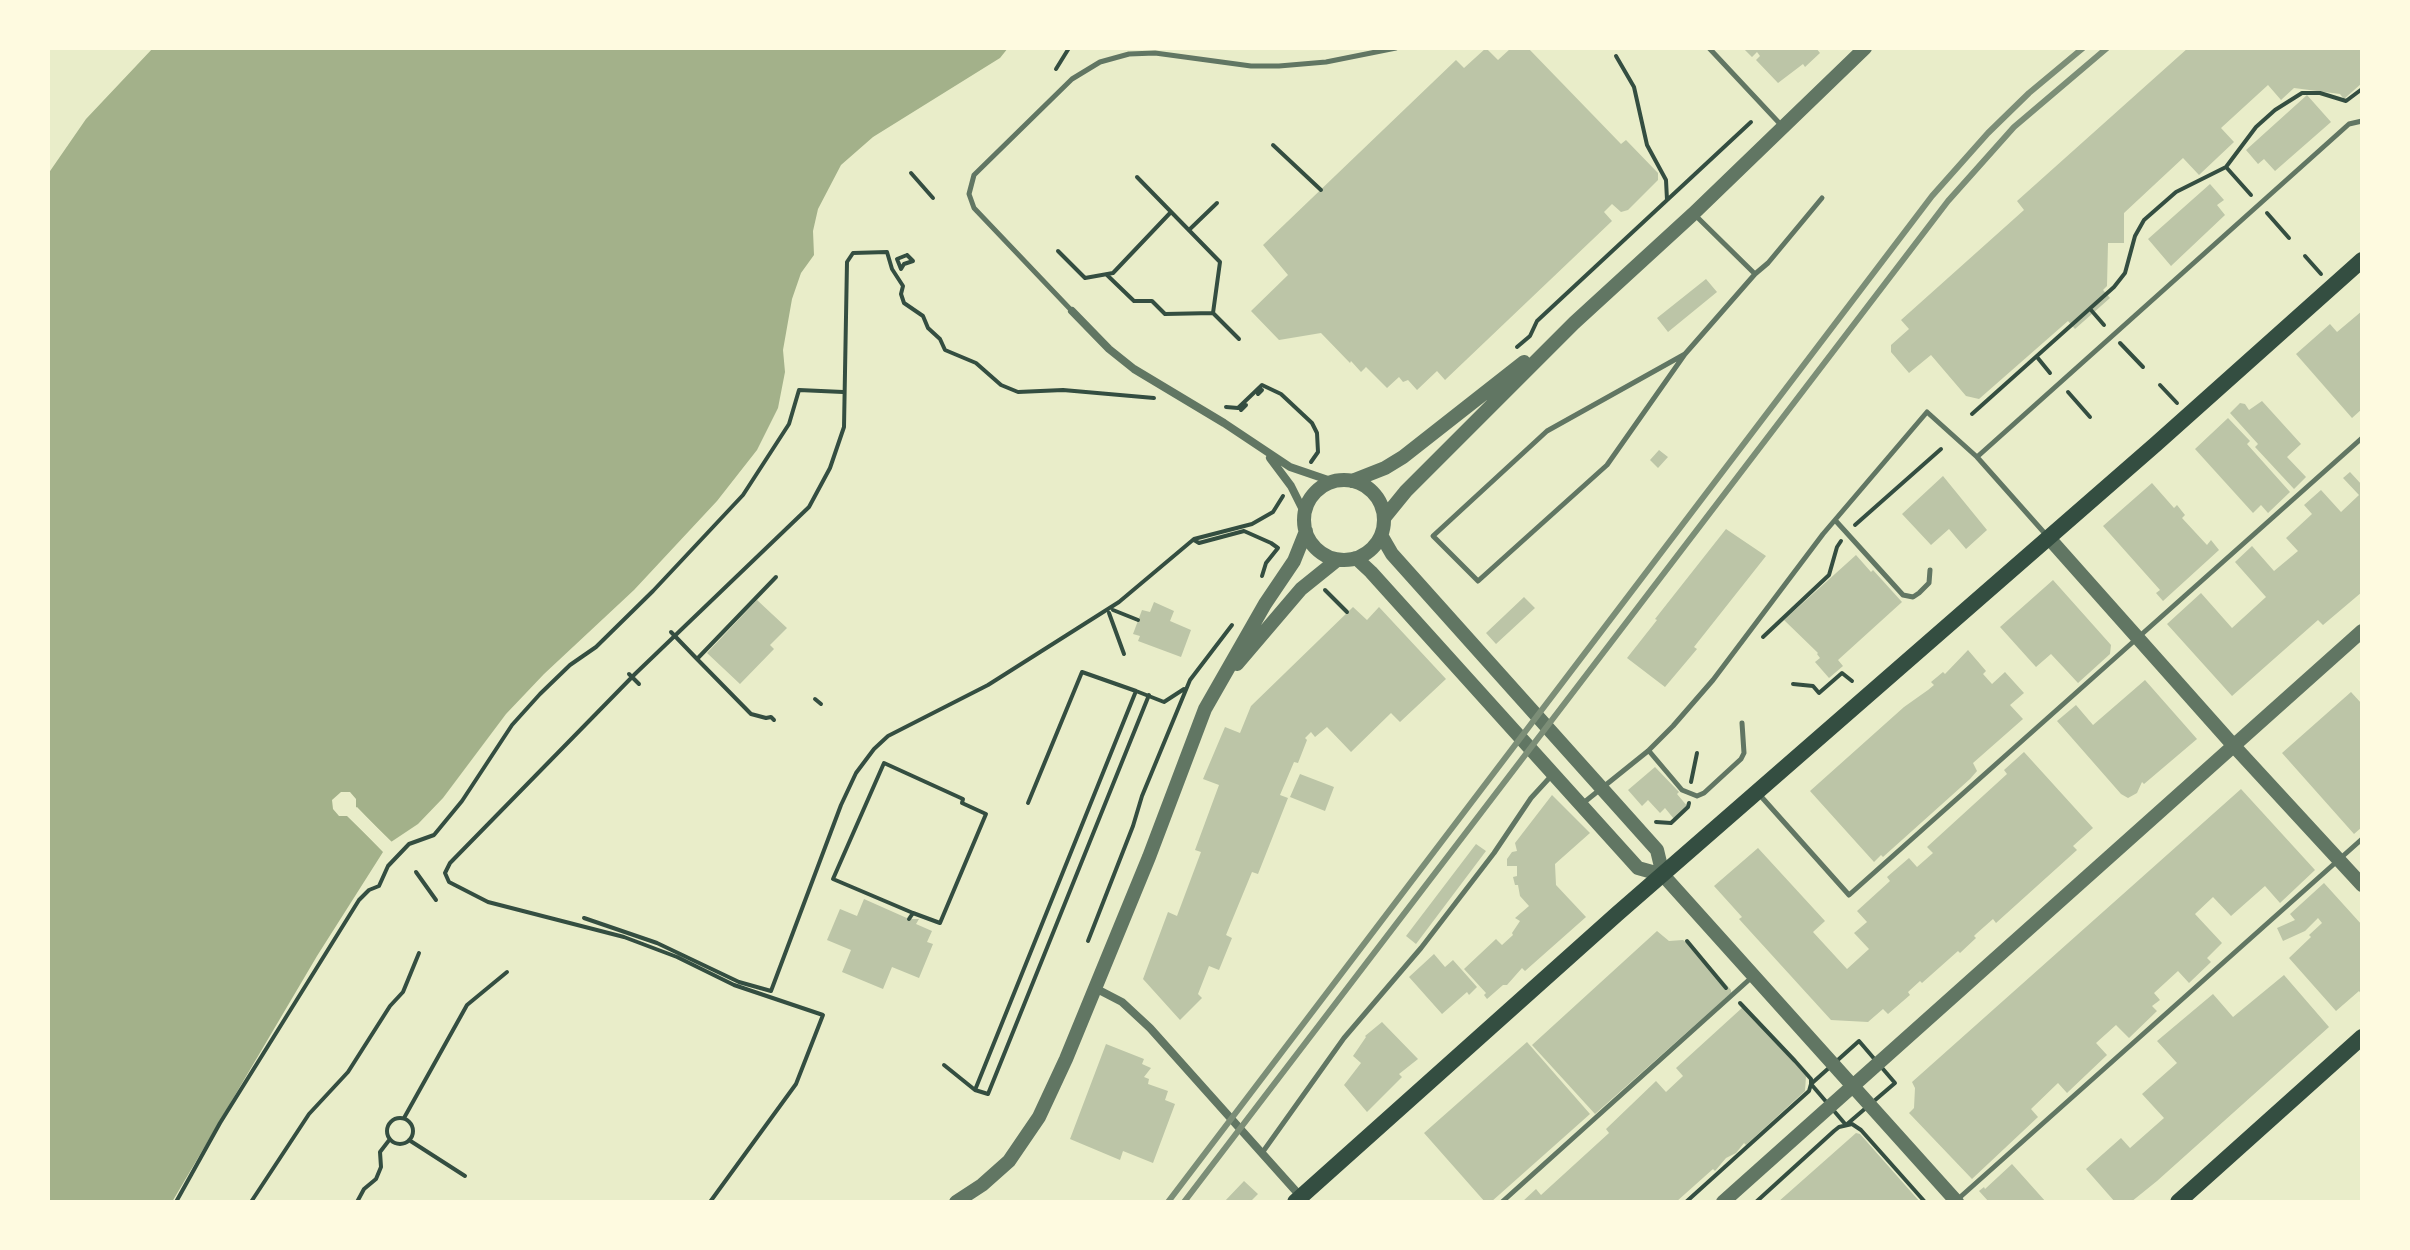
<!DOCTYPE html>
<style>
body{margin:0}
#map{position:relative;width:2410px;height:1250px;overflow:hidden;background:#e9edc9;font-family:"IBM Plex Serif",serif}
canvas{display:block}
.frame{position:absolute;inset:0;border:50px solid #fefae0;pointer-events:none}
</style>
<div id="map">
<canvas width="2410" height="1250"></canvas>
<div class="frame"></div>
</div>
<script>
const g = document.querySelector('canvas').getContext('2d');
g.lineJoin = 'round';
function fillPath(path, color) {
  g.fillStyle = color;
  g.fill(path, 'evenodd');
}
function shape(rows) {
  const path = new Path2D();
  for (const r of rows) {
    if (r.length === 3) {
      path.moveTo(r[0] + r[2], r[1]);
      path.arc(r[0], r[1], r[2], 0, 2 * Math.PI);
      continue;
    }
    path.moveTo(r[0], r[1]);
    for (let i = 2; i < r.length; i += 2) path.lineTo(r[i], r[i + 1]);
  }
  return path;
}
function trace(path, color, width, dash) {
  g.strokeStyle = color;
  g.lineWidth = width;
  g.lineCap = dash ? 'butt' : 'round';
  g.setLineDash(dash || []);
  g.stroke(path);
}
const water = shape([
 [153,48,1008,48,1000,58,873,137,841,165,818,209,813,231,814,255,801,273,792,299,783,350,785,372,778,408,757,450,717,501,634,590,544,674,506,714,443,798,418,824,391,842,357,807,348,816,383,852,317,956,172,1202,48,1202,48,174,86,119]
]);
const pier = shape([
 [341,792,350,792,356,799,356,807,395,845,389,845,358,814,356,819,386,850,386,854,347,816,339,816,333,809,332,800]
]);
const building = shape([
 [1486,48,1498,60,1511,48,1528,48,1621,144,1626,140,1658,173,1658,180,1628,210,1621,212,1612,204,1604,212,1612,221,1445,380,1437,371,1417,390,1408,380,1403,382,1399,377,1387,388,1366,367,1361,372,1351,361,1350,363,1321,333,1279,340,1251,311,1288,275,1263,245,1456,60,1464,68],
 [1743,48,1816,48,1820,53,1805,67,1803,64,1778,83,1756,60,1760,56,1757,52,1752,57],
 [2188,48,2362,48,2362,83,2344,99,2340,94,2294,88,2281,100,2268,85,2221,128,2234,142,2199,175,2183,158,2124,213,2124,243,2108,243,2107,286,2103,290,2110,298,2075,329,2068,321,1979,399,1966,396,1931,355,1909,373,1891,352,1891,345,1909,329,1901,320,2024,210,2017,201],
 [2307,95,2331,122,2275,171,2264,159,2258,164,2246,150],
 [2210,184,2224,200,2217,205,2225,215,2171,266,2148,239],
 [1706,279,1717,292,1668,332,1657,318],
 [2362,311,2362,409,2352,418,2296,354,2330,324,2337,332],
 [2262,401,2301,444,2287,457,2306,477,2294,489,2255,447,2258,444,2230,413,2240,403,2245,404,2249,410],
 [2228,418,2250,441,2247,444,2290,492,2268,513,2261,505,2253,513,2195,449],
 [1659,450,1668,457,1658,468,1650,460],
 [2350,472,2362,485,2362,592,2323,625,2318,620,2232,696,2167,624,2201,593,2232,628,2266,597,2235,562,2252,546,2274,571,2298,551,2286,538,2312,514,2304,505,2321,490,2341,512,2359,495,2343,478],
 [1943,476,1987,530,1966,549,1949,529,1931,545,1902,514],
 [2152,483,2174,508,2177,505,2185,515,2182,518,2207,545,2211,540,2219,550,2163,601,2156,593,2160,590,2103,526],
 [1726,529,1766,556,1694,647,1697,649,1665,687,1627,658,1657,620,1655,619],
 [1856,555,1871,572,1873,570,1902,602,1838,660,1843,666,1829,678,1815,662,1820,658,1817,654,1818,653,1784,620],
 [2053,580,2111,645,2110,654,2078,683,2051,654,2036,667,2000,627],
 [1524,597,1535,608,1496,644,1486,633],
 [757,600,787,628,770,645,774,649,740,684,707,653],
 [1154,602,1174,611,1170,621,1191,630,1181,657,1138,641,1140,636,1133,634,1142,610,1150,612],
 [1353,607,1367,620,1379,607,1446,679,1400,722,1391,713,1351,752,1327,727,1315,737,1311,732,1305,738,1307,740,1298,763,1294,762,1280,795,1288,798,1258,874,1252,872,1226,935,1232,938,1219,970,1209,966,1198,994,1202,998,1180,1020,1143,979,1168,912,1177,916,1201,852,1195,850,1219,785,1203,779,1225,727,1240,733,1251,706],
 [1968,650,1986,671,1983,674,1992,684,2005,672,2024,693,2010,705,2023,719,1973,763,1977,771,1970,779,1883,857,1881,855,1874,862,1810,791,1904,707,1928,690,1934,685,1931,682,1943,672,1945,674],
 [2145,680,2197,739,2144,784,2142,782,2137,793,2128,798,2121,794,2057,721,2076,705,2093,725],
 [2351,692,2362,704,2362,827,2354,834,2282,753],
 [2024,752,2093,828,2073,846,2077,850,1996,923,1993,919,1976,934,1974,936,1976,938,1960,953,1958,951,1922,983,1920,981,1908,992,1910,995,1888,1014,1883,1009,1868,1022,1831,1020,1739,919,1742,917,1714,886,1758,848,1825,921,1813,932,1847,969,1869,949,1854,933,1867,922,1857,911,1890,881,1887,877,1909,858,1917,867,1933,853,1927,847,2007,774,2004,770],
 [1655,767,1679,792,1677,794,1688,807,1674,819,1665,808,1660,813,1648,800,1642,806,1628,790],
 [1300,774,1334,787,1325,811,1290,797],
 [2241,789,2315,870,2280,903,2265,886,2231,916,2213,897,2195,914,2222,943,2207,958,2211,962,2189,983,2178,971,2154,993,2160,1000,2152,1006,2157,1011,2129,1038,2116,1025,2096,1043,2107,1055,2067,1093,2058,1083,2031,1109,2038,1117,1972,1179,1909,1113,1914,1108,1915,1088,1912,1082],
 [1552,795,1590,833,1555,864,1556,885,1586,917,1525,971,1522,968,1507,985,1503,985,1487,999,1484,995,1486,993,1464,969,1496,939,1502,945,1513,935,1512,933,1520,921,1515,918,1529,906,1520,896,1518,885,1515,885,1513,877,1517,876,1517,866,1507,866,1507,859,1512,852,1517,851,1515,843],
 [1476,844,1486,851,1416,944,1406,936],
 [2324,883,2362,925,2362,995,2359,991,2336,1011,2289,958,2311,937,2309,935,2322,923,2318,918,2305,931,2283,941,2277,928,2295,920,2290,914],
 [864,899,909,919,919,919,916,924,932,931,927,942,933,944,919,978,892,967,883,989,842,972,851,950,827,940,840,909,857,916],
 [1657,931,1669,941,1683,940,1698,952,1731,990,1731,993,1595,1114,1532,1045],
 [1434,954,1445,967,1453,960,1477,987,1469,995,1467,992,1442,1014,1409,977],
 [2284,975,2329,1027,2157,1181,2131,1202,2115,1202,2086,1169,2121,1138,2130,1148,2164,1118,2142,1094,2177,1063,2157,1041,2213,994,2233,1017],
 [1743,1007,1806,1076,1805,1091,1746,1145,1744,1143,1736,1153,1726,1158,1715,1171,1713,1169,1676,1202,1522,1202,1536,1189,1541,1195,1609,1133,1606,1129,1656,1081,1666,1092,1683,1076,1676,1068],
 [1382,1022,1418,1059,1399,1074,1402,1077,1367,1112,1344,1085,1361,1063,1353,1056,1366,1037,1365,1036],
 [1527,1042,1590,1114,1491,1202,1485,1202,1424,1133],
 [1106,1044,1144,1059,1142,1064,1151,1068,1144,1077,1149,1079,1148,1084,1168,1091,1165,1100,1175,1104,1153,1163,1123,1151,1120,1160,1070,1139],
 [1856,1133,1860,1134,1920,1202,1778,1202],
 [2012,1164,2046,1202,1989,1202,1979,1191,1984,1187,1985,1189],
 [1244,1181,1258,1194,1250,1202,1224,1202]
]);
const path = shape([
 [1616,56,1634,87,1647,145,1666,180,1667,200],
 [1056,69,1069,48],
 [1273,145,1321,190],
 [2226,167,2251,195],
 [911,173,933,198],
 [2267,213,2289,238],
 [1190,229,1217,203],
 [1058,251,1085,278,1113,273,1171,212],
 [907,255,913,261,904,264,901,269,897,259,907,255],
 [2305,256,2321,274],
 [1107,275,1134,301,1152,301,1165,314,1213,313,1220,262,1137,177],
 [2091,310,2104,325],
 [1213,313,1239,339],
 [2120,343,2143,367],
 [1517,347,1530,336,1537,321,1751,122],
 [2037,357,2050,373],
 [2160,385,2177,403],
 [2068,392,2090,417],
 [1258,394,1262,390],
 [1226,407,1238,408,1262,385,1281,394,1312,423,1317,433,1318,452,1311,462],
 [1241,410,1246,405],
 [1972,414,2114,287,2125,273,2135,236,2144,220,2176,192,2226,167,2256,127,2275,110,2302,93,2320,93,2346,101,2362,89],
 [1855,525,1941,449],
 [1194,540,1199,543,1244,531,1271,543,1278,548,1266,563,1262,576],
 [1325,590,1347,612],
 [1113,610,1138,620],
 [1109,613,1124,654],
 [671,632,697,659],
 [1763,637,1829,575,1837,547,1841,541],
 [629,674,639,684],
 [1793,684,1813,686,1819,693,1842,673,1852,681],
 [815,699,821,704],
 [774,720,771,717,766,718,751,714,697,659,776,577],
 [1691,782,1697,753],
 [1028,803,1082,672,1136,691],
 [1656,822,1671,823,1688,807,1689,803],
 [416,872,436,900],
 [584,918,657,943,739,982,771,991,841,805,856,773,874,749,888,736,988,685,1119,602,1194,539,1252,524,1273,512,1283,496],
 [909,919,913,913,833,879,884,763,963,799,962,803,986,814,940,923,913,913],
 [1088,941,1133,826,1142,796,1190,680,1232,625],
 [1687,941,1726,988],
 [1859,1041,1895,1083,1846,1125,1811,1084,1859,1041],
 [944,1065,975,1090,988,1094,1149,695],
 [975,1090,1136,691,1164,702,1184,689],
 [400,1131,13],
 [404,1118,467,1005,507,972],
 [409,1140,465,1176],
 [176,1202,220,1123,359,900,369,890,379,886,388,866,409,844,434,835,462,801,512,725,540,694,570,665,596,647,653,591,743,495,789,424,799,390,843,392],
 [251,1202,309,1114,348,1072,390,1006,403,992,419,953],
 [357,1202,364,1189,376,1179,381,1167,380,1152,390,1139],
 [710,1202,796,1084,823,1015,734,985,677,957,624,937,488,902,449,882,445,873,450,863,635,674,809,507,830,468,844,427,847,262,853,253,887,252,892,269,903,286,901,294,904,303,923,316,928,328,940,339,945,350,976,363,1001,385,1018,392,1063,390,1154,398],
 [1686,1202,1809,1091,1811,1084,1811,1079,1795,1061,1740,1003],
 [1756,1202,1834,1131,1839,1127,1852,1124,1861,1130,1925,1202]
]);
const service = shape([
 [1709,48,1782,126],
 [1755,274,1768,263,1822,198],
 [1072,311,974,208,969,194,974,175,1072,79,1100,62,1129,54,1155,53,1251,66,1279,66,1326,62,1396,48],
 [1685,354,1607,465,1478,581,1433,536,1547,431,1685,354,1755,274,1694,214],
 [1977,457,2349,124,2362,121],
 [1835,520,1903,595,1913,597,1919,593,1929,583,1930,570],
 [1649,751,1682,790,1697,796,1704,793,1741,759,1744,753,1742,723],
 [1758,793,1849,895,2362,438],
 [1582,804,1648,751,1673,726,1713,680,1823,534,1927,412,1977,457,2048,537],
 [1262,1153,1344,1038,1421,948,1494,853,1531,798,1553,774],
 [1958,1199,2362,839],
 [1502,1202,1751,978]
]);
const minor = shape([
 [1072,311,1109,349,1134,369,1224,423,1290,467,1334,482],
 [1270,458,1291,486,1305,514],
 [1095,988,1122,1002,1150,1028,1302,1198]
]);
const tertiary = shape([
 [1344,520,40],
 [1352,481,1385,468,1403,457,1524,362],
 [1384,518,1406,491,1574,323,1693,214,1865,48],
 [1381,535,1392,554,1657,850,1663,875,1957,1202],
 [2048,537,2233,745,2362,885],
 [1356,558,1371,572,1638,868,1663,875],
 [1237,664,1301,589,1337,560],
 [956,1202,982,1185,1009,1161,1039,1117,1066,1059,1149,857,1205,709,1265,604,1294,561,1306,531],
 [1723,1202,2362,631]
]);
const secondary = shape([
 [1295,1202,1617,914,2156,444,2362,260],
 [2178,1202,2362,1037]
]);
const rail = shape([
 [1168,1202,1932,196,1988,133,2029,93,2083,48],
 [1184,1202,1948,201,2014,127,2107,48]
]);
fillPath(water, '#a3b18a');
fillPath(pier, '#e9edc9');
fillPath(building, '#bcc5a7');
trace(path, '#344e41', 4);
trace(service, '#617663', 5);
trace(minor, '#617663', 8);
trace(tertiary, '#617663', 14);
trace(secondary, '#344e41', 16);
trace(rail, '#7c8e77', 6);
</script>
